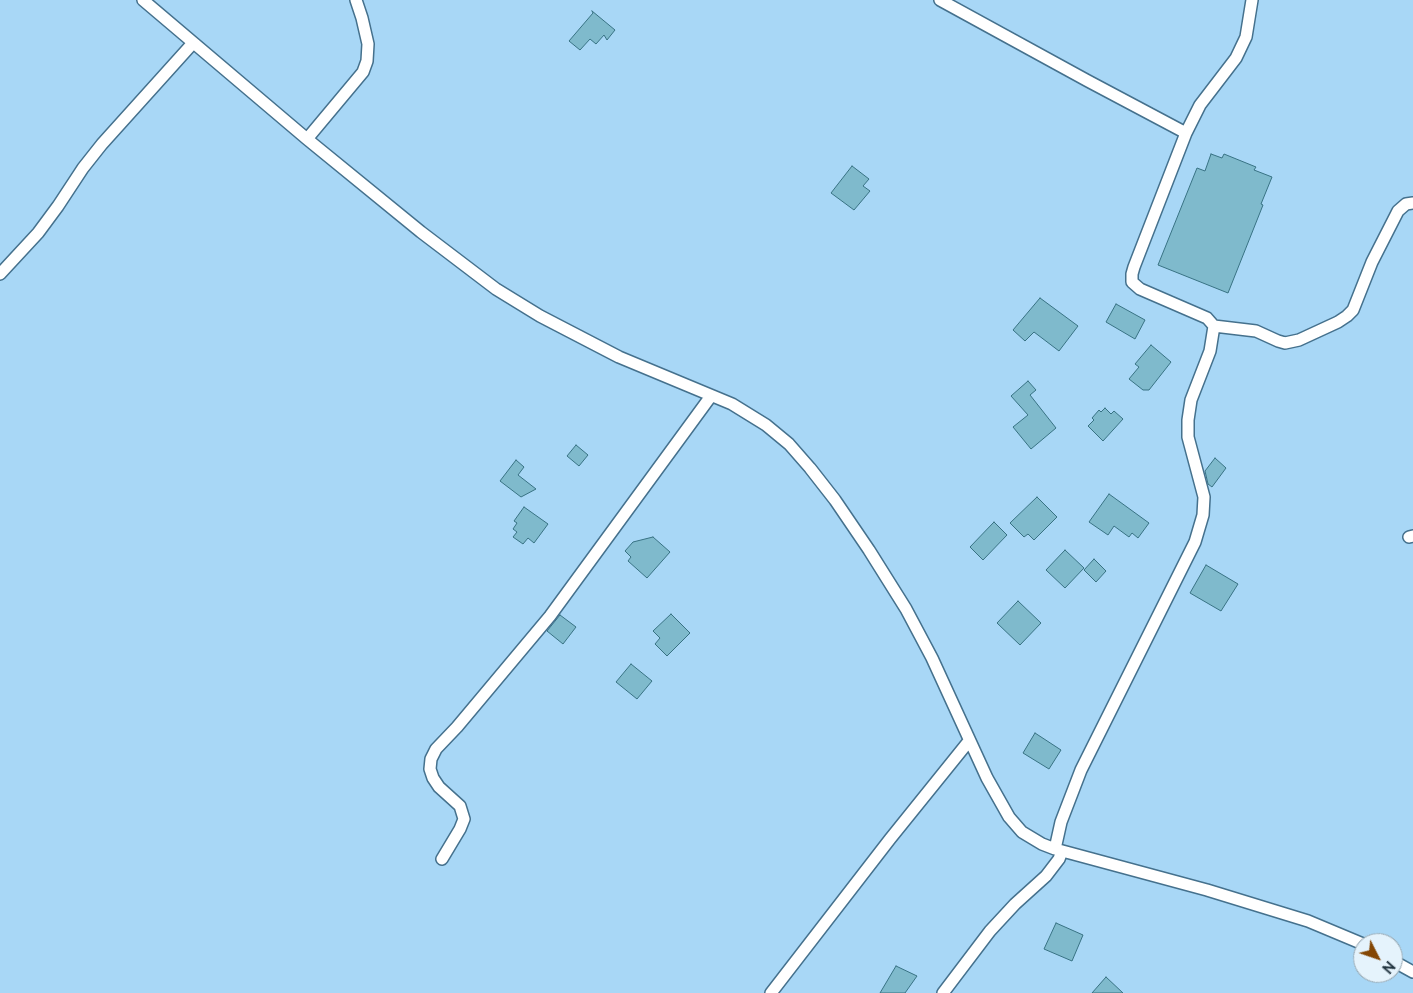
<!DOCTYPE html>
<style>
body{margin:0}
#map{position:relative;width:1413px;height:993px;overflow:hidden;background:#a8d7f6;font-family:Raleway,sans-serif}
canvas{display:block}
.north{position:absolute;left:1353px;top:933px;width:50px;height:50px;box-sizing:border-box;background:#e5f3fc;border:1px solid #96a6b0;border-radius:50%;rotate:131deg;font-size:14px;font-weight:700;line-height:20px;text-align:center;color:#20333f}
.north::after{content:'';display:block;margin:auto;width:18px;height:22px;background:#844705;clip-path:polygon(50% 0,100% 100%,50% 72%,0 100%)}
</style>
<div id="map">
<canvas width="1413" height="993"></canvas>
<div class="north">N</div>
</div>
<script>
const g = document.querySelector('canvas').getContext('2d');
g.lineJoin = 'round';
function fillPath(path, color) {
  g.fillStyle = color;
  g.fill(path, 'evenodd');
}
function shape(rows) {
  const path = new Path2D();
  for (const r of rows) {
    path.moveTo(r[0], r[1]);
    for (let i = 2; i < r.length; i += 2) path.lineTo(r[i], r[i + 1]);
  }
  return path;
}
function trace(path, color, width, dash) {
  g.strokeStyle = color;
  g.lineWidth = width;
  g.lineCap = dash ? 'butt' : 'round';
  g.setLineDash(dash || []);
  g.stroke(path);
}
const building = shape([
 [592,11,615,30,607,40,604,35,596,44,590,39,580,50,569,41,593,13,592,11],
 [1211,154,1222,158,1224,154,1256,167,1254,170,1272,177,1261,204,1263,205,1228,293,1158,265,1197,168,1205,171,1211,154],
 [852,166,869,179,863,186,870,191,854,210,831,193,852,166],
 [1040,298,1078,326,1059,351,1034,332,1025,341,1013,330,1040,298],
 [1116,304,1145,320,1135,339,1106,322,1116,304],
 [1151,345,1171,362,1149,390,1143,390,1129,379,1139,367,1135,364,1151,345],
 [1028,381,1036,390,1030,395,1056,428,1031,449,1013,427,1028,415,1011,396,1028,381],
 [1105,408,1111,414,1114,411,1123,419,1103,441,1088,426,1094,420,1092,418,1099,410,1101,412,1105,408],
 [576,445,588,455,579,466,567,456,576,445],
 [1215,458,1226,468,1212,487,1208,484,1205,471,1215,458],
 [516,460,524,467,518,475,536,489,521,497,500,481,516,460],
 [1109,494,1149,523,1138,538,1132,533,1129,537,1114,526,1108,535,1089,522,1109,494],
 [1037,497,1057,517,1034,540,1028,534,1024,537,1010,523,1037,497],
 [524,507,548,524,534,543,528,538,523,544,513,537,517,532,513,529,517,523,514,521,524,507],
 [994,522,1007,535,983,560,970,547,994,522],
 [653,537,670,552,647,578,628,561,631,557,625,551,633,542,653,537],
 [1065,550,1084,568,1065,588,1046,570,1065,550],
 [1094,559,1106,571,1096,582,1084,570,1094,559],
 [1206,565,1238,584,1221,611,1190,593,1206,565],
 [1018,601,1041,623,1020,645,997,623,1018,601],
 [671,614,690,633,667,656,655,644,660,638,653,631,671,614],
 [560,615,576,627,563,644,547,631,560,615],
 [631,664,652,681,637,699,616,682,631,664],
 [1035,733,1061,750,1049,769,1023,753,1035,733],
 [1056,923,1083,935,1072,961,1044,949,1056,923],
 [896,966,917,976,905,993,880,993,896,966],
 [1106,977,1123,993,1092,993,1106,977]
]);
const minor = shape([
 [143,0,307,139,421,232,496,289,540,316,619,357,732,404,766,425,789,444,810,468,835,500,869,550,906,609,932,658,987,778,1009,817,1022,832,1042,844,1055,849,1207,890,1308,921,1363,944],
 [940,0,1088,81,1186,133],
 [1252,0,1246,37,1236,58,1200,105,1186,133,1134,267,1132,274,1132,282,1140,289,1207,318,1214,326,1256,331,1278,341,1285,343,1299,340,1338,322,1347,316,1353,310,1372,262,1398,211,1406,204,1413,203],
 [307,139,363,72,367,61,368,44,362,18,356,0],
 [0,274,38,233,58,206,83,168,102,144,193,43],
 [1409,537,1413,536],
 [1055,849,1061,822,1081,770,1195,542,1203,515,1204,497,1188,437,1188,420,1191,400,1210,351,1214,326],
 [442,859,460,829,464,819,460,806,439,787,433,778,430,769,431,759,436,749,457,727,550,616,711,396],
 [1393,961,1413,972],
 [771,993,890,839,969,741],
 [943,993,990,931,1015,904,1046,876,1059,859,1062,851]
]);
fillPath(building, '#7fbacc');
trace(building, '#387283', 1);
trace(minor, '#45718d', 14);
trace(minor, '#fff', 11);
</script>
